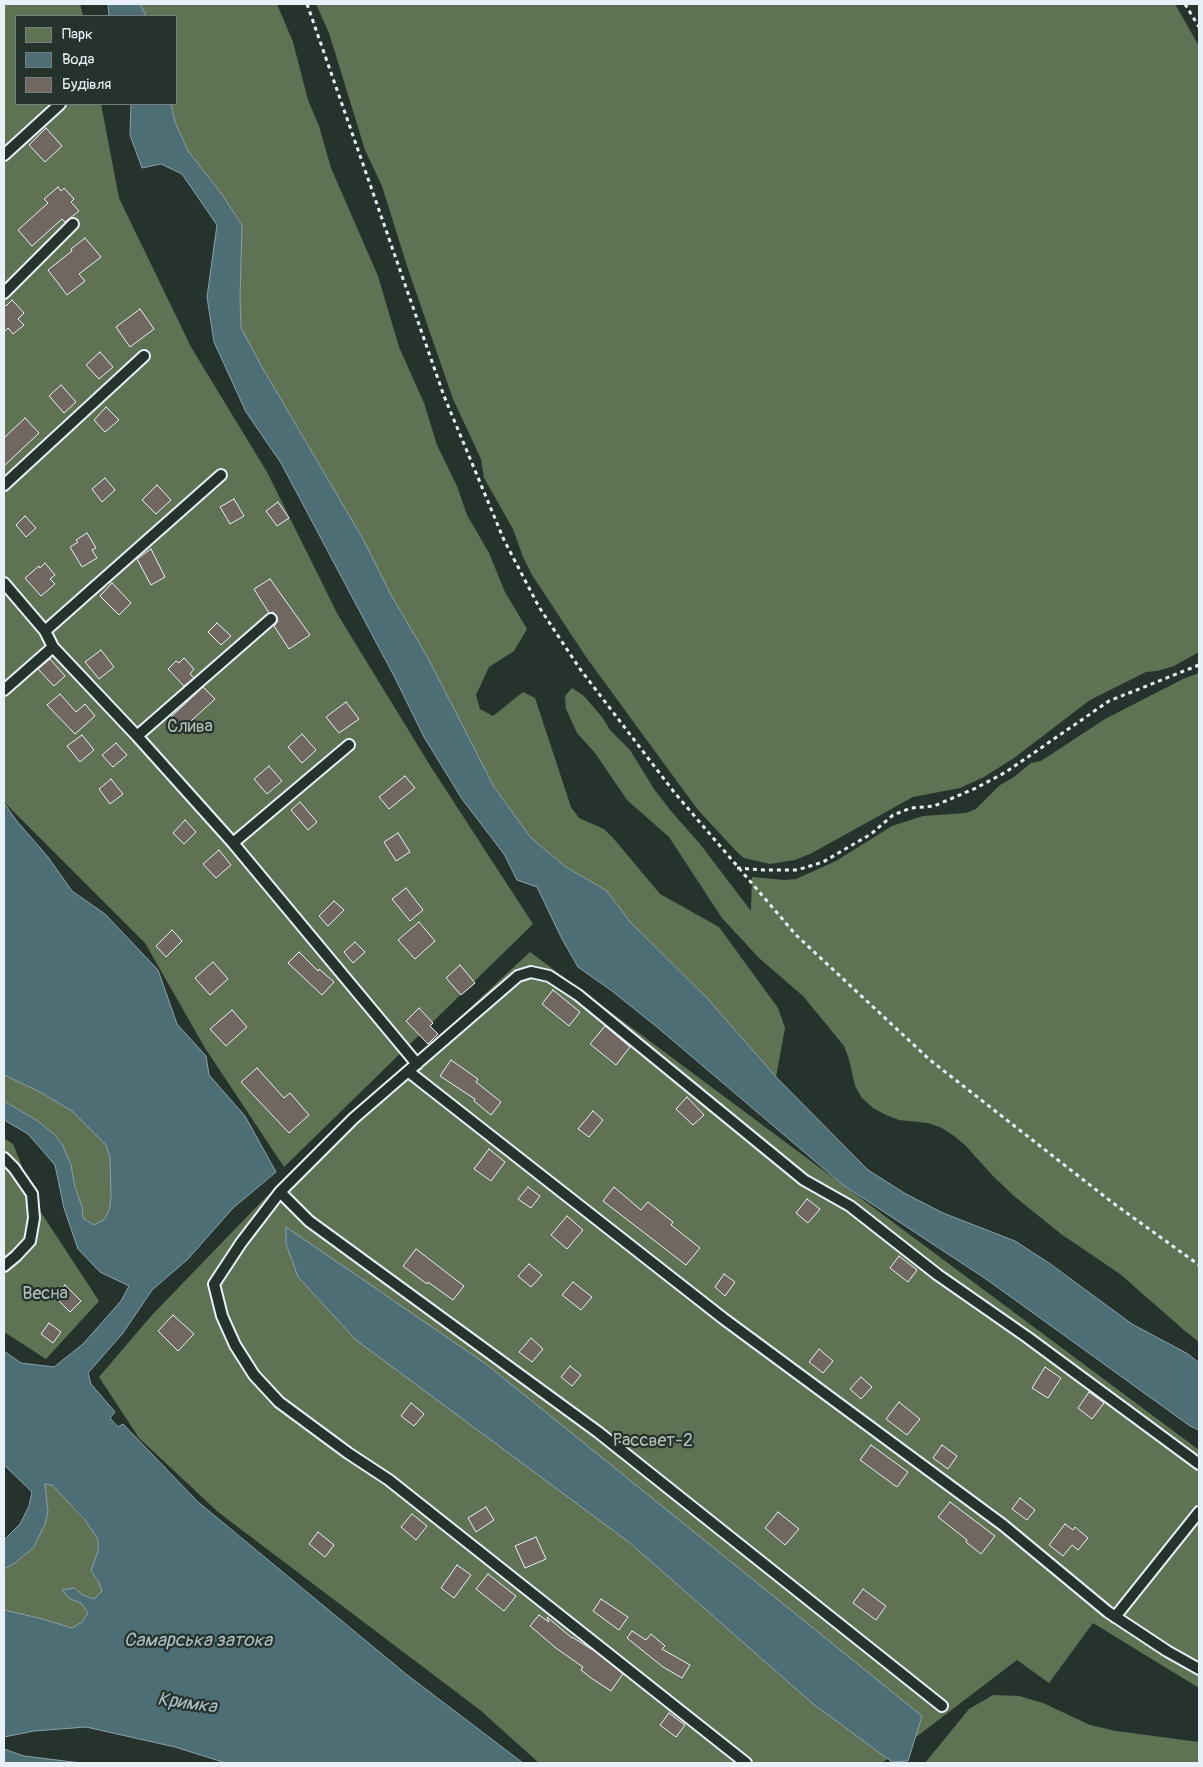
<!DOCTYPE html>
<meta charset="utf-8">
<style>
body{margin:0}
#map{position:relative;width:1203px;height:1767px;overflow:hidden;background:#26332d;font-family:Pangolin,sans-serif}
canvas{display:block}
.frame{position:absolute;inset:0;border:5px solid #e8f1f8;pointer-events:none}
.legend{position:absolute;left:15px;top:15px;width:162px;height:90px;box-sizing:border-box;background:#26332d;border:1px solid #747f7e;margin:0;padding:6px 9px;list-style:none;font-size:15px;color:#e8f1f8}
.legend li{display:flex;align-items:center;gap:10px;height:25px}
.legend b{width:25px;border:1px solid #747f7e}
</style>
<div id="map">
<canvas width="1203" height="1767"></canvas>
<div class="frame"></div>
<ul class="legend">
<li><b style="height:14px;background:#607254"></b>Парк</li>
<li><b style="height:14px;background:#4d6e74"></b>Вода</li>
<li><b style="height:14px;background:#6f6760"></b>Будівля</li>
</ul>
</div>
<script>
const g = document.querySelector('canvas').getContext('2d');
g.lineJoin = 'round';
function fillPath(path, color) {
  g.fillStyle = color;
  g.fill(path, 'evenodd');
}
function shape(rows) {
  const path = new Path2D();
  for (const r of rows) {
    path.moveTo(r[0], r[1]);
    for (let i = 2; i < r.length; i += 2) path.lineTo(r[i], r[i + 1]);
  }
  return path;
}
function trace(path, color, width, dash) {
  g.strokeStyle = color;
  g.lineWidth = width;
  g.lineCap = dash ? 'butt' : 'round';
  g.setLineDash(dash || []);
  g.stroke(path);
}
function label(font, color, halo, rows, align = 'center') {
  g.font = font + ' Pangolin,sans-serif';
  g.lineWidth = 4.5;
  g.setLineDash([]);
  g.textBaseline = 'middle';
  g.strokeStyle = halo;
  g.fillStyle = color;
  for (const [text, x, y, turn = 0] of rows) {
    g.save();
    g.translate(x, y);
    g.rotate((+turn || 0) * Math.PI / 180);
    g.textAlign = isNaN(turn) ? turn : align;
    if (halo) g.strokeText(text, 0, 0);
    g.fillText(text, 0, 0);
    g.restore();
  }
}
const green = shape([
 [4,4,80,4,83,16,16,16,16,104,101,104,119,198,191,347,267,472,338,615,431,767,533,924,284,1167,205,1048,145,943,4,802],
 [140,4,277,4,293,42,308,100,319,126,331,168,378,276,399,347,424,403,437,445,457,486,467,515,489,553,505,592,527,629,514,651,489,667,476,695,480,709,493,716,523,692,535,698,571,807,579,818,604,829,614,839,660,894,719,927,778,1008,785,1028,776,1077,707,998,630,922,607,891,566,867,531,838,494,787,429,660,390,593,363,539,262,367,241,328,240,298,242,225,221,193,188,151,175,122,171,104,176,104,176,16,146,16],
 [316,4,1175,4,1199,46,1199,652,1174,666,1157,671,1146,672,1090,700,1014,758,984,777,960,788,913,797,812,853,795,860,770,864,744,858,737,852,698,810,665,765,586,657,532,575,523,557,513,529,484,478,481,459,453,399,408,269,382,186,365,150,329,33],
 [1199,673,1199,1342,1185,1331,1120,1274,1061,1234,1014,1196,993,1176,965,1145,954,1136,942,1128,928,1123,899,1120,886,1115,873,1108,862,1098,855,1086,849,1059,844,1046,803,996,759,958,722,918,669,837,627,800,595,753,577,733,566,709,565,696,572,688,584,696,602,717,610,730,630,750,654,789,671,811,700,844,751,911,752,877,785,880,796,879,836,861,892,826,923,816,966,813,976,809,1000,785,1014,777,1031,763,1041,761,1105,719,1183,679],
 [530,952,1199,1450,1199,1688,1093,1623,1049,1683,1017,1660,882,1763,539,1763,480,1710,218,1512,139,1438,99,1377,152,1315,267,1196],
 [4,1075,40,1092,72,1111,106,1145,110,1157,111,1195,110,1207,105,1219,94,1225,83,1218,82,1207,75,1187,71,1165,62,1144,54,1134,36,1120,4,1101],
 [4,1138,13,1144,40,1211,99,1301,46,1359,4,1332],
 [45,1484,52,1485,60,1493,92,1529,98,1539,98,1551,91,1571,98,1581,102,1591,94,1599,83,1595,74,1588,70,1599,81,1603,88,1613,82,1622,72,1628,39,1618,4,1610,4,1569,15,1563,34,1547,48,1512],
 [993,1695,1019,1696,1043,1703,1090,1725,1116,1731,1199,1742,1199,1763,925,1763,969,1709]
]);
const water = shape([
 [108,4,140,4,146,16,109,16,108,4],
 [131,104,171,104,175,122,188,151,221,193,242,225,240,298,241,328,262,367,363,539,390,593,429,660,494,787,531,838,566,867,607,891,630,922,707,998,776,1077,868,1170,906,1194,943,1213,1015,1241,1049,1263,1132,1324,1188,1354,1199,1363,1199,1430,1190,1426,986,1279,843,1185,657,1027,612,991,578,967,562,939,537,887,517,880,504,854,462,799,424,737,394,676,281,463,246,412,214,342,207,297,217,225,182,174,161,164,142,168,130,135,131,104],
 [4,803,16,820,48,857,72,891,105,914,158,970,177,1024,206,1056,209,1075,245,1116,276,1172,233,1208,188,1259,152,1290,123,1333,88,1373,91,1384,115,1412,110,1418,118,1427,123,1424,198,1502,406,1674,523,1763,226,1763,175,1747,86,1727,34,1731,4,1737,4,1610,39,1618,72,1628,82,1622,88,1613,81,1603,70,1599,62,1590,74,1588,83,1595,94,1599,102,1591,98,1581,91,1571,98,1551,98,1539,84,1519,52,1485,45,1484,48,1512,45,1524,34,1547,15,1563,4,1569,4,1540,20,1524,29,1506,32,1492,4,1465,4,1351,21,1363,54,1367,83,1344,121,1301,129,1286,100,1272,78,1249,64,1208,55,1165,28,1134,4,1120,4,1101,36,1120,54,1134,62,1144,71,1165,75,1187,82,1207,83,1218,94,1225,105,1219,110,1207,111,1195,110,1157,106,1145,72,1111,40,1092,4,1075,4,803],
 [286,1227,486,1364,922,1716,908,1761,892,1762,812,1703,630,1543,356,1340,298,1277,286,1244,286,1227],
 [4,1749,24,1756,81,1763,4,1763,4,1749]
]);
const building = shape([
 [46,128,62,146,45,162,29,145,46,128],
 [58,187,61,191,64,188,74,199,71,202,79,211,65,222,62,219,32,246,18,230,48,203,44,199,58,187],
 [85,238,101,257,79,274,85,281,67,295,48,270,72,251,71,249,85,238],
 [12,300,24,313,18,319,24,325,13,334,8,328,4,332,4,304,6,306,12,300],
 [140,309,154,329,130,347,116,327,140,309],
 [100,352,113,367,99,379,86,365,100,352],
 [61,385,76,402,64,413,49,396,61,385],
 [106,407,119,420,105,432,94,420,106,407],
 [25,418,39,433,4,466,4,438,25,418],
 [105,478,115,490,102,502,92,489,105,478],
 [157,485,171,500,156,514,142,500,157,485],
 [234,499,244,516,230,524,220,507,234,499],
 [278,502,289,518,277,526,266,511,278,502],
 [25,516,36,528,26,537,16,525,25,516],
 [87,533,96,548,92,550,97,558,82,567,70,547,78,542,76,540,87,533],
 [151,549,165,577,151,585,137,559,151,549],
 [45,563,55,575,50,579,55,584,41,596,25,578,39,566,40,568,45,563],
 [270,579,310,635,289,649,274,626,278,621,276,615,273,612,269,613,254,589,270,579],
 [112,583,131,603,119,615,100,596,112,583],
 [217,623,231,636,221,645,208,632,217,623],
 [101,650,114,667,99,679,85,662,101,650],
 [184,658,194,669,190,674,194,678,184,686,168,669,176,661,179,663,184,658],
 [50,659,65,676,54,686,38,669,50,659],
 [203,687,215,699,181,730,170,718,203,687],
 [60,694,76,712,85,704,95,716,75,734,47,705,60,694],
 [346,702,359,719,339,733,326,717,346,702],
 [302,734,316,750,302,763,288,747,302,734],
 [82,735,94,750,80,762,67,746,82,735],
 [116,743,127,755,113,767,102,755,116,743],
 [269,766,282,781,267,794,254,779,269,766],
 [405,776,415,788,389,809,379,797,405,776],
 [111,779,123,794,110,804,99,789,111,779],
 [300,802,317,822,308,830,291,810,300,802],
 [185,820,196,832,184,844,173,833,185,820],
 [398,833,410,852,396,861,384,842,398,833],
 [219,850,231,865,216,878,203,864,219,850],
 [406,888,423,910,410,921,392,899,406,888],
 [334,901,344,910,328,926,319,916,334,901],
 [419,922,435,941,415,959,398,940,419,922],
 [172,930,182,941,166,957,156,946,172,930],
 [355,942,365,952,353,963,344,952,355,942],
 [299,952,318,971,319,969,334,982,322,995,288,963,299,952],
 [213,962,228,979,210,995,195,978,213,962],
 [460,965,475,983,461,995,446,978,460,965],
 [553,990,580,1012,569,1026,542,1004,553,990],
 [419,1008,433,1023,430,1026,438,1034,428,1044,406,1021,419,1008],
 [232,1010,247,1027,226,1046,210,1029,232,1010],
 [605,1026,630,1047,616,1065,590,1044,605,1026],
 [451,1060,478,1079,476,1082,501,1102,491,1115,474,1101,475,1099,440,1076,451,1060],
 [257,1068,284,1098,290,1093,309,1115,289,1133,241,1082,257,1068],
 [687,1097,704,1115,693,1125,676,1109,687,1097],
 [593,1111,603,1120,589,1137,578,1129,593,1111],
 [489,1149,505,1162,491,1181,474,1169,489,1149],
 [528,1187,540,1196,531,1208,518,1199,528,1187],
 [614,1187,641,1210,648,1202,673,1222,671,1225,700,1248,686,1265,603,1201,614,1187],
 [807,1199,820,1209,808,1223,796,1213,807,1199],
 [567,1216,583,1230,567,1249,551,1235,567,1216],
 [416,1249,464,1286,453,1300,428,1282,427,1284,403,1266,416,1249],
 [899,1256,917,1270,908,1282,890,1268,899,1256],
 [529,1264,542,1275,531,1287,518,1276,529,1264],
 [724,1274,735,1282,725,1296,715,1287,724,1274],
 [573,1282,592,1297,581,1310,562,1295,573,1282],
 [65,1285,81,1301,70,1312,54,1296,65,1285],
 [173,1315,194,1334,178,1351,158,1331,173,1315],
 [49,1323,61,1332,53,1343,41,1334,49,1323],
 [531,1338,543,1349,532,1362,519,1352,531,1338],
 [819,1349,833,1361,823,1373,809,1362,819,1349],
 [570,1366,581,1375,572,1386,561,1377,570,1366],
 [1045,1367,1061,1378,1048,1398,1032,1388,1045,1367],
 [861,1377,872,1387,861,1399,850,1389,861,1377],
 [1089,1392,1104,1403,1092,1419,1078,1408,1089,1392],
 [899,1402,920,1419,907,1435,886,1419,899,1402],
 [411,1403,424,1414,414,1426,401,1416,411,1403],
 [871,1445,908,1472,897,1487,860,1460,871,1445],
 [942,1445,957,1456,948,1469,933,1458,942,1445],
 [1020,1498,1035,1510,1027,1520,1012,1509,1020,1498],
 [950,1502,995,1536,981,1554,966,1542,967,1540,938,1517,950,1502],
 [486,1507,494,1520,476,1532,468,1518,486,1507],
 [778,1512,799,1529,785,1545,765,1528,778,1512],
 [412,1514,427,1526,416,1540,401,1527,412,1514],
 [1065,1524,1073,1530,1075,1527,1088,1538,1078,1550,1072,1545,1063,1556,1049,1545,1065,1524],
 [318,1532,334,1545,325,1557,309,1544,318,1532],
 [536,1537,546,1559,525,1568,515,1546,536,1537],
 [457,1565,471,1575,454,1598,441,1588,457,1565],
 [488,1574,516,1596,504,1611,476,1589,488,1574],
 [863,1589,886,1606,876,1620,853,1603,863,1589],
 [601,1599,628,1617,619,1630,593,1611,601,1599],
 [539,1615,549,1622,547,1617,572,1638,572,1637,596,1652,623,1674,611,1691,591,1678,581,1670,583,1667,556,1648,530,1626,539,1615],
 [632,1631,646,1640,651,1634,665,1646,662,1649,690,1665,682,1678,663,1667,627,1638,632,1631],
 [669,1713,685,1725,676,1737,660,1725,669,1713]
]);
const path = shape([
 [307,4,444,396,504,540,539,607,580,669,674,792,796,935,930,1060,1113,1203,1199,1265],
 [1185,4,1199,27],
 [737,868,764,870,797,870,823,862,871,834,893,815,911,808,934,806,976,788,1006,772,1109,701,1199,665]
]);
const service = shape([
 [4,155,60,104],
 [4,293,73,224],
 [4,485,144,356],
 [4,583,45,631,53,647,137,736,233,843,417,1064],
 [45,631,221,475],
 [4,690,53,647],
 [137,736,271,619],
 [233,843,349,745],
 [409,1072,724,1319,1003,1525,1108,1612,1167,1651,1199,1669],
 [4,1158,14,1168,32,1194,34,1218,30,1241,16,1256,4,1266],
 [280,1192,309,1221,598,1432,942,1706],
 [1115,1617,1199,1512],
 [746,1763,389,1480,348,1453,279,1402,254,1375,235,1345,222,1316,214,1284,241,1243,280,1192,354,1118,518,976,531,972,549,976,578,995,804,1180,850,1206,938,1275,1027,1337,1199,1464]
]);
const parkNames = [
 ["Слива",190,727],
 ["Весна",45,1294],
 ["Рассвет-2",653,1441]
];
const waterNames = [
 ["Самарська затока",198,1641],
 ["Кримка",187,1704,8]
];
fillPath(green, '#607254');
fillPath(water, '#4d6e74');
trace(water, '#8ba2a9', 1);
fillPath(building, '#6f6760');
trace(building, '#e8f1f8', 1);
trace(service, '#e8f1f8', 14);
trace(path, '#e8f1f8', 3, [4, 4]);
trace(service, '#26332d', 10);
label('18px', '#b2beb6', '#26332d', parkNames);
label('italic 19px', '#aabdc3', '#26332d', waterNames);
</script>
